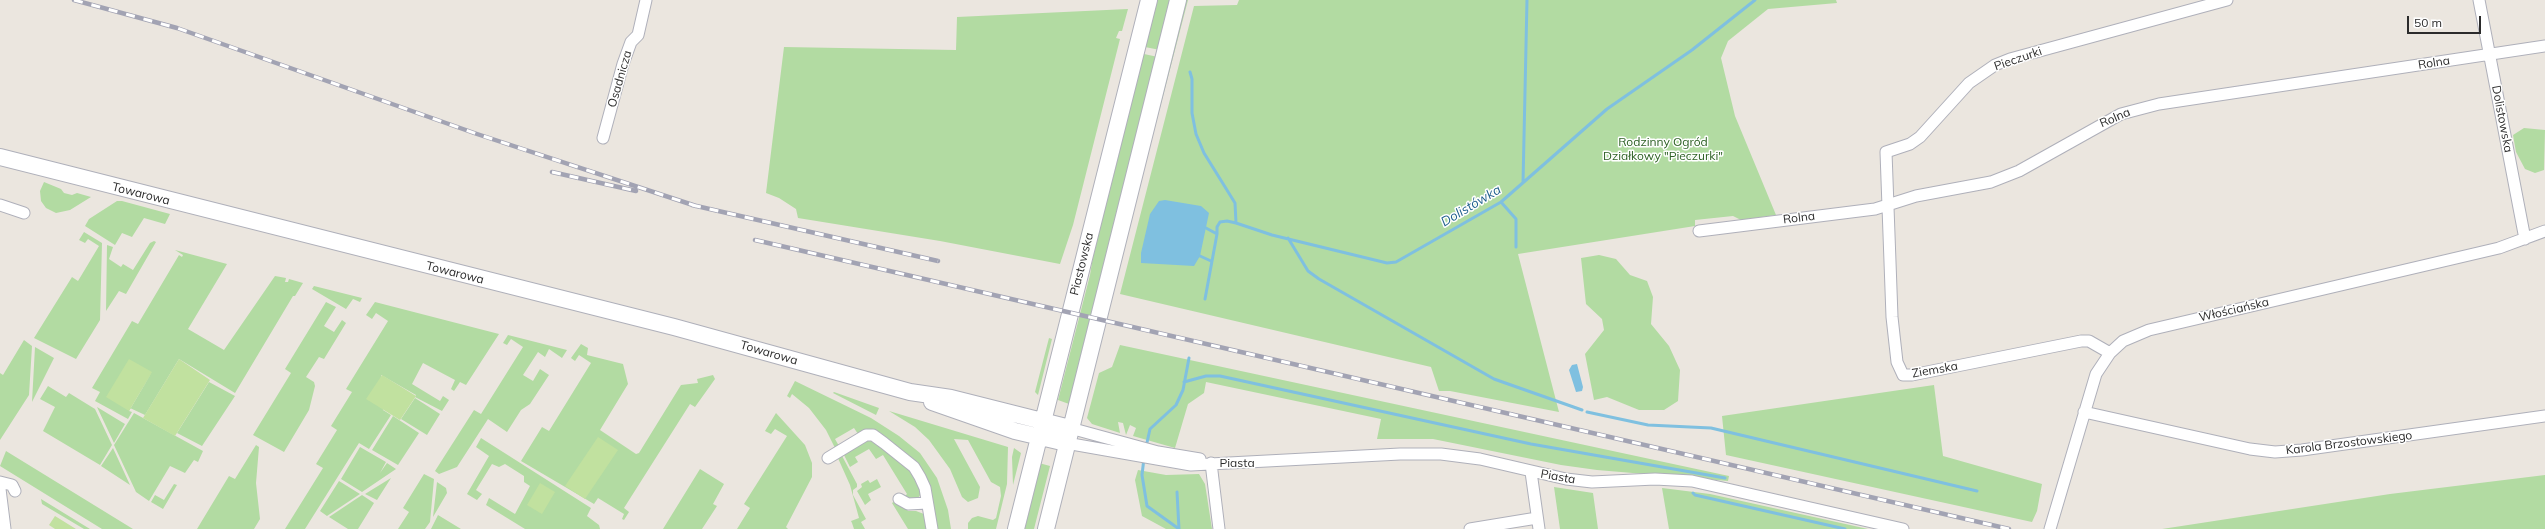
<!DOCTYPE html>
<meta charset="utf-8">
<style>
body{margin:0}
#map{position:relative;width:2545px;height:529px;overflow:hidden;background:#ebe6df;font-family:Mulish,sans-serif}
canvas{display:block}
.scale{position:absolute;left:2407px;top:16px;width:74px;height:18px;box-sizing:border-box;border:2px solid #2b2b2b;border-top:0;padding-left:5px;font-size:12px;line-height:14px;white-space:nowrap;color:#2b2b2b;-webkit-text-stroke:3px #fff;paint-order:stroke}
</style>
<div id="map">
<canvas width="2545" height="529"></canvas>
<div class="scale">50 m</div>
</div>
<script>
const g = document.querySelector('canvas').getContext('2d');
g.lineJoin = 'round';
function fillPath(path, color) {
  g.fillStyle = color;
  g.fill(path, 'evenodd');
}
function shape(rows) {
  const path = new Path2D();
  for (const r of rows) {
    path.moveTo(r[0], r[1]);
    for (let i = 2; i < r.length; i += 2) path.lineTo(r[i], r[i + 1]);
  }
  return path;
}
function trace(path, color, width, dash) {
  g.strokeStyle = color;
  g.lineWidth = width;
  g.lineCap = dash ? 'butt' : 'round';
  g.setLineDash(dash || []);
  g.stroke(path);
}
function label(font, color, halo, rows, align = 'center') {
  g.font = font + ' Mulish,sans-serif';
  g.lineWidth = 3;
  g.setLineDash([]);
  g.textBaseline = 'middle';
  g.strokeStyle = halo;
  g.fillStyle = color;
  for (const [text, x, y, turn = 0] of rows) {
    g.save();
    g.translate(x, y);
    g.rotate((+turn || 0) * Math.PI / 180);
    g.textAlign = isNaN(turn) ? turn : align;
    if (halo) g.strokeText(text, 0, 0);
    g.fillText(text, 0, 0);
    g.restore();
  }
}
const green = shape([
 [1155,0,1172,0,1160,50,1145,47,1144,54,1158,57,1069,404,1058,400,1090,275,1098,225],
 [1184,0,1188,0,1108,308],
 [1239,0,1836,0,1837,3,1768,9,1728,41,1721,58,1735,116,1776,215,1741,220,1733,216,1695,220,1695,226,1518,254,1559,412,1450,391,1439,391,1431,367,1120,294,1194,6,1237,5],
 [1128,9,1122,31,1119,31,1116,38,1120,39,1073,225,1060,264,940,241,798,218,796,209,779,198,766,193,784,47,956,50,957,17],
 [2524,128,2545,130,2544,170,2535,173,2525,169,2516,152,2513,135],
 [44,182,61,189,64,193,72,195,77,193,91,197,70,210,56,213,46,208,41,201,40,191],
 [117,201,122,201,170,214,165,224,144,218,132,237,122,233,115,245,85,226,89,219],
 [84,232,102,243,100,320,76,359,34,338,72,277,78,281,99,246,88,239,85,243,79,240],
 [154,241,156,242,126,294,119,291,106,311,107,245,113,247,109,259,121,267,123,264,133,270,150,243],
 [175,250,227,264,188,329,224,350,275,276,286,278,285,282,288,282,289,279,303,283,295,296,293,296,235,393,179,359,145,415,130,408,152,372,129,411,132,412,128,419,95,401,100,392,92,388,132,321,138,324,179,255,182,257,183,255],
 [1599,255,1616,259,1630,275,1647,281,1653,297,1651,324,1669,346,1680,370,1678,401,1664,410,1639,410,1607,397,1594,400,1585,354,1604,330,1602,319,1586,304,1581,258],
 [314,286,362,298,360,302,353,299,346,309,312,289],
 [326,302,336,307,324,326,334,332,342,320,346,323,324,359,319,357,306,377,314,382,315,386,309,410,284,452,253,435,291,373,285,369],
 [375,302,499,334,466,385,460,382,454,391,451,389,455,380,423,363,412,384,440,401,443,396,449,400,442,411,415,397,416,395,381,375,383,410,391,415,369,449,359,443,305,529,285,529,323,468,316,464,337,430,331,426,352,392,346,389,388,321,376,313,372,319,366,315],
 [508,335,567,350,562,358,549,349,545,357,538,352,523,375,533,381,540,369,549,375,530,404,521,410,507,432,488,419,457,467,439,474,435,471,474,410,481,414,523,347,511,339,507,345,503,343],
 [1049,338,1052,339,1038,395,1035,392],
 [24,340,32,346,29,395,0,440,0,373,3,375],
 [581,344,588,348,587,355,623,364,628,384,600,430,636,454,639,453,681,385,698,383,697,379,713,375,715,379,695,407,690,404,624,508,629,512,624,520,622,519,624,514,598,498,594,504,521,461,542,427,549,431,591,363,579,355,575,361,571,358],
 [1120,345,1729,476,1728,481,1597,470,1561,465,1433,439,1377,439,1381,419,1206,382,1204,393,1188,404,1175,448,1133,436,1136,428,1130,425,1126,435,1123,423,1118,422,1120,433,1092,424,1087,418,1099,373,1112,367],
 [35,347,54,358,32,402],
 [795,381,871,418,899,436,920,453,937,478,948,510,951,529,937,529,933,513,902,453,858,434,854,428,835,439,839,446,835,448,826,430,809,408,792,394,790,398,787,396],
 [209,382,235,396,202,446,177,433],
 [1934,385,1943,456,2042,484,2037,511,2032,522,1726,455,1722,416],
 [48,386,66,397,69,393,95,409,112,445,100,465,43,431,55,407,40,399],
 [834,392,879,408,876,415,833,393],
 [415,398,440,414,427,435,401,419],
 [97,407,125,424,114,443],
 [889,411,1008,447,1007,484,996,529,968,529,968,523,972,518,978,516,993,520,996,518,1001,496,1000,487,991,482,968,440,954,439,980,487,978,498,968,502,962,497,950,469,929,440,915,427],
 [134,413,203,451,198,462,194,460,185,473,170,466,149,501,136,492,114,445],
 [776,413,805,445,812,463,812,477,786,527,788,529,737,529,750,508,744,504,787,436,775,429,771,434,765,431],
 [393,416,419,433,398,465,372,450],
 [481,438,591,508,587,516,599,525,600,529,525,529,486,505,489,498,515,514,530,486,524,482,524,476,505,464,499,467,492,464,476,490,482,494,477,500,467,494,489,456,476,447],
 [871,439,911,470,920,485,921,494,918,498,912,499,905,496,907,494,883,455,876,459,869,449,855,457,858,462,850,467,843,453,863,440],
 [256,445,259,447,256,483,260,519,254,529,197,529,229,476,235,479],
 [360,447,386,462,380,473,387,463,396,469,362,492,341,479],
 [113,448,130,485,101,466],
 [1014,448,1021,453,1013,485,1012,457],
 [6,451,133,529,102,529,0,466],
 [841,454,857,484,857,487,853,490,853,495,866,519,861,522,865,529,854,529,852,523,851,521,859,518,850,485,837,456],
 [1039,463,1050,466,1034,529,1022,529],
 [700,469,724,484,713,504,717,506,702,529,663,529],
 [1138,470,1166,475,1199,474,1205,484,1212,529,1166,529,1142,516,1135,480],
 [424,474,434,479,430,522,425,529,398,529,409,512,403,508],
 [2545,475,2545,529,2162,529,2390,494],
 [391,478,377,500,365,494],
 [877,479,881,487,868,494,871,500,865,505,857,491,862,487,861,484,868,480,870,483],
 [339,481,360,494,327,516,320,511],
 [437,482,446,488,447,493,433,517],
 [174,484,177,485,163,509,151,502,155,495,164,500],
 [1554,487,1593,493,1598,529,1560,529],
 [1662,488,1710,494,1868,529,1669,529],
 [362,495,374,503,358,529,348,529,329,517],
 [41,499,90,529,84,529,42,504],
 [895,501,902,503,908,511,916,511,924,514,929,529,908,529,892,503],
 [438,515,461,529,431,529]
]);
const pitch = shape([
 [129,359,152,372,129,411,106,397],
 [179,359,210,380,175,436,143,418],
 [382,375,416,396,400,420,366,399],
 [598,437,618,450,585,499,565,486],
 [540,483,555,492,542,514,527,505],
 [55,516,76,529,55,529,49,525]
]);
const water = shape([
 [1165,200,1201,206,1209,213,1200,256,1194,266,1141,263,1141,253,1150,214,1159,201],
 [1577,364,1583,387,1582,391,1576,392,1569,370,1572,365]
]);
const stream = shape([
 [1190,72,1192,79,1192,113,1196,134,1204,153,1235,203,1236,223],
 [1523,183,1527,0],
 [1501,202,1516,219,1516,247],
 [1206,228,1217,234],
 [1288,238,1308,271,1319,279,1494,379,1582,410],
 [1200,256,1211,261],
 [1205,299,1217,234,1217,227,1220,222,1227,221,1236,223,1272,235,1387,263,1396,262,1501,202,1607,109,1692,50,1755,0],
 [1184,382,1206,376,1220,376,1531,444,1725,478],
 [1587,412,1648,425,1711,428,1977,491],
 [1146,447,1150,429,1176,405,1183,390,1189,358],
 [1144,458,1142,475,1147,506,1179,529],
 [1177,492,1179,529],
 [1693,493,1695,495,1845,529]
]);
const minor = shape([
 [2479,0,2525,239],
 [603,138,623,64,631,42,638,35,646,0],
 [0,205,24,213],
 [1699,231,1875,209,1916,196,1991,182,2019,171,2121,114,2159,104,2545,46],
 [2110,353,2089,341,2081,341,1912,375,1903,375,1897,362,1892,317,1886,152,1910,144,1920,137,1969,83,1995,65,2010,59,2227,0],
 [2084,412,2250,449,2275,452,2302,450,2545,416],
 [1070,428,1158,452,1200,459],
 [1066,443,1191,465,1400,454,1441,454,1480,459,1566,479,1592,482,1655,479,1692,481,1903,529],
 [828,458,866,435,873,435,884,443,914,467,920,477,925,488,932,529],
 [1211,463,1219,529],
 [1531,472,1539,529],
 [0,482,12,485,15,491],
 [0,489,5,529],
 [899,499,908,504,927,503],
 [1470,529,1537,518],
 [2050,529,2096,374,2110,353,2123,341,2149,330,2499,248,2545,231]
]);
const secondary = shape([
 [0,157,674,327,910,392,951,398,1070,428],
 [932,402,1015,431,1066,443],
 [1016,529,1149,0],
 [1046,529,1178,0]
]);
const rail = shape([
 [74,0,177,28,477,134,696,206],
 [552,172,636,191],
 [692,205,938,261],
 [755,240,2009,529]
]);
const streetNames = [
 ["Pieczurki",2018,59,-19],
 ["Rolna",2434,63,-9],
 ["Osadnicza",620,79,-74],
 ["Rolna",2115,118,-23],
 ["Dolistowska",2502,119,79],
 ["Towarowa",141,194,14],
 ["Rolna",1799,218,-7],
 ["Piastowska",1082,264,-76],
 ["Towarowa",455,273,14],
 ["Włościańska",2234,310,-13],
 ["Towarowa",769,353,16],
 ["Ziemska",1935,370,-10],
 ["Karola Brzostowskiego",2349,443,-7],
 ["Piasta",1237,463],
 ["Piasta",1558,477,10]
];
const parkNames = [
 ["Rodzinny Ogród",1663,142],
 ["Działkowy \"Pieczurki\"",1663,156]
];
const waterNames = [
 ["Dolistówka",1471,206,-31]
];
fillPath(green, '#b2dba2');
fillPath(pitch, '#c1e19f');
fillPath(water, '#7fc0e0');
trace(stream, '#7fc0e0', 3);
trace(minor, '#afb0ba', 13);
trace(secondary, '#afb0ba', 18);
trace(minor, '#fff', 11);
trace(secondary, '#fff', 16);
trace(rail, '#a2a3b3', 4.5);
trace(rail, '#fff', 3, [9]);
label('12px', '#2b2b2b', '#fff', streetNames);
label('12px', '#2c6023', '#fff', parkNames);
label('italic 13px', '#1e5f8c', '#fff', waterNames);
</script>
